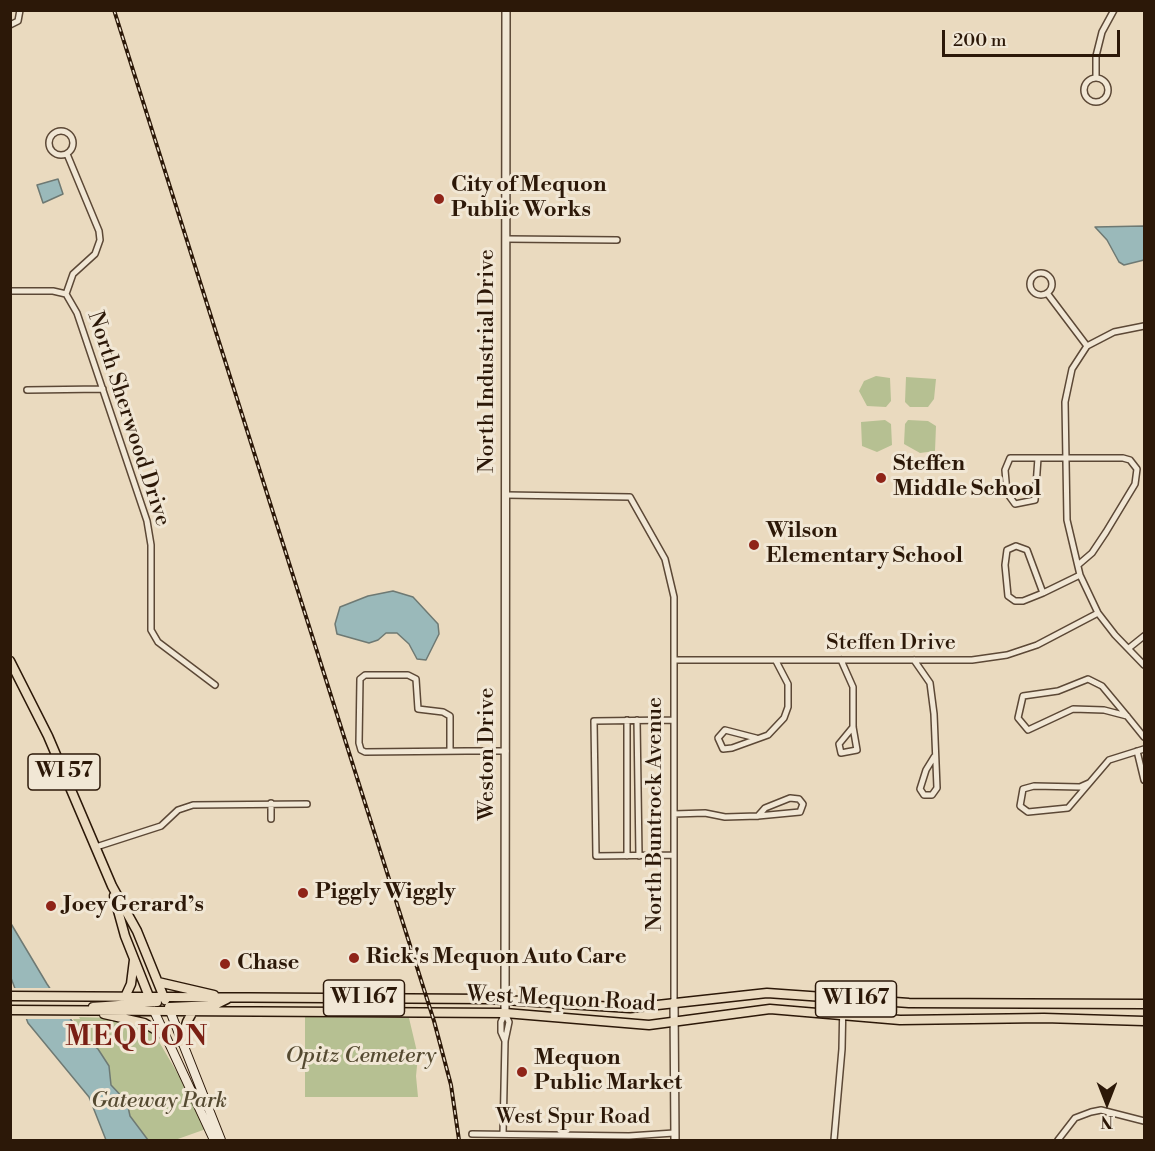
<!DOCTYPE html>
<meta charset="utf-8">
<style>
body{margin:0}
#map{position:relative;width:1155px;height:1151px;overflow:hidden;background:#eadabf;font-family:"Libre Bodoni",serif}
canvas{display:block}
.frame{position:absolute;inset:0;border:12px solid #2c1808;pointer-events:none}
.north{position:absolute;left:1077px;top:1073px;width:60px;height:60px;-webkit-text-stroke:4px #f1e7d5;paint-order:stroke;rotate:180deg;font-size:16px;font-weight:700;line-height:24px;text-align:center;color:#2c1808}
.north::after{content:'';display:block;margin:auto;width:21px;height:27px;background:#2c1808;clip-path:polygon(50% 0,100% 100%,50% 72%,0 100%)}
.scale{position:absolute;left:942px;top:30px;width:178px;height:27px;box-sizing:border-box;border:3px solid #2c1808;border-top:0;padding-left:8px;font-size:18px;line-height:21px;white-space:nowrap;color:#2c1808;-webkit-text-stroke:4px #f1e7d5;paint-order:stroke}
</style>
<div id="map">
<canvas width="1155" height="1151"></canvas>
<div class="frame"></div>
<div class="north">N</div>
<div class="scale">200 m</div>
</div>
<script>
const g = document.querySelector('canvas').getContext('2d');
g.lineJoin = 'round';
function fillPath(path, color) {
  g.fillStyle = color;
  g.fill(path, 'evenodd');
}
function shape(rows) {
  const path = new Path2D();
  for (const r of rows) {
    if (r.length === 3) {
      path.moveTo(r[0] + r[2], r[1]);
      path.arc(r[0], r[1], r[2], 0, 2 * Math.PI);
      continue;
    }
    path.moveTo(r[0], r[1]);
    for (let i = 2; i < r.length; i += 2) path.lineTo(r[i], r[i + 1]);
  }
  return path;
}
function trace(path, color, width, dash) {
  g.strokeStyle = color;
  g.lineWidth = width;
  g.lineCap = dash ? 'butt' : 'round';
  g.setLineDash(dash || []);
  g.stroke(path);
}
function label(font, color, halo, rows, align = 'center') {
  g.font = font + ' "Libre Bodoni",serif';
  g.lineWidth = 6;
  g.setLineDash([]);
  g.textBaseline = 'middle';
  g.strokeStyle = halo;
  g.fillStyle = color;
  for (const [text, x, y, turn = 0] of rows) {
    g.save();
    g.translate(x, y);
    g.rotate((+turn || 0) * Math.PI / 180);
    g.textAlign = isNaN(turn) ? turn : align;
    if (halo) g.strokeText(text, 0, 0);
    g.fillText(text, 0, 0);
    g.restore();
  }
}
const green = shape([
 [876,376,890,378,891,401,886,407,867,406,859,391,864,381],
 [906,377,936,379,934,399,928,407,910,407,905,402],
 [885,420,891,424,892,445,877,452,862,446,861,422],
 [908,420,928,421,936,426,935,451,920,453,904,444,905,424],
 [79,1017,110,1018,145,1026,152,1030,194,1101,206,1129,175,1140,148,1140,130,1116,127,1102,111,1085,109,1066,98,1049,84,1039,73,1019,80,1019],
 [305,1017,409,1018,418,1056,416,1076,418,1097,305,1097]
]);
const water = shape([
 [58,179,63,194,43,203,37,185,58,179],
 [1144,226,1144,260,1124,265,1119,262,1107,240,1095,227,1144,226],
 [393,591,413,597,438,624,439,634,426,660,417,659,409,644,397,633,386,633,378,640,369,643,337,634,335,624,340,607,368,596,393,591],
 [10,922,47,984,84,1039,98,1049,109,1066,111,1085,127,1102,130,1116,148,1140,106,1140,89,1097,28,1023,11,978,10,922]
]);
const pier = shape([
 [11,988,53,988,76,1019,22,1019]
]);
const minor = shape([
 [10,25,18,21,20,10],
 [1096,78,1096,56,1102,32,1114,10],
 [1096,90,12],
 [61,143,12],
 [67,154,99,231,100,240,95,254,73,274,66,294,77,313,147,521,151,545,151,630,158,642,215,685],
 [506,239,617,240],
 [1041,284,11],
 [10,291,53,291,66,294],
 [1047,293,1087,346],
 [1144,326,1114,332,1087,346,1072,369,1065,402,1067,520,1080,575,1098,613,1115,635,1144,665],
 [27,390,103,389],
 [1038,458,1035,500,1015,504,1007,493,1005,470,1010,458,1123,458,1130,460,1137,469,1135,484,1106,532,1092,553,1078,565],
 [506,495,630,497,665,559,674,597,674,1002],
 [1043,593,1023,601,1015,601,1008,596,1005,565,1007,550,1016,546,1027,550,1043,593,1080,575],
 [1129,648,1144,636],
 [674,660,972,660,1007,655,1037,645,1098,613],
 [841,660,853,687,853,727,857,750,841,753,839,744,853,727],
 [914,660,930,683,934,714,937,788,932,795,924,795,920,789,926,770,934,757],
 [1127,716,1104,710,1073,709,1028,730,1018,718,1023,696,1058,691,1088,679,1102,686,1127,716,1144,737],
 [627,720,627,856],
 [637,720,639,856],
 [756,738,725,730,718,738,723,749,732,748,768,735,784,718,788,707,788,684,776,661],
 [450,751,450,716,443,712,418,709,416,679,408,675,365,675,360,679,359,743,361,750,365,752,467,751,506,751],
 [1137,751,1144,780],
 [1089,783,1080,787,1034,786,1023,789,1020,806,1028,812,1068,808,1109,760,1144,749],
 [271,803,271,819],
 [674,814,705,813,725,817,758,816,800,812,803,804,799,799,790,798,765,808,758,816],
 [96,847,161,826,178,810,193,805,307,804],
 [673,855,596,856,594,721,674,720],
 [505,1013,501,1022,501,1032,505,1041],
 [472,1134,629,1136,674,1133],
 [503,1134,505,1041,509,1022,505,1013],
 [834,1140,842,1049,843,998],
 [1058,1140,1075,1118,1091,1112,1101,1110,1144,1121]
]);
const tertiary = shape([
 [674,1002,675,1140],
 [505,1013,506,10]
]);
const secondary = shape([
 [154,1011,214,1140],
 [170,1011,221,1140]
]);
const primary = shape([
 [10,661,48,736,112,886,137,931,165,1000],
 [114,896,125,936,150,999],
 [158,982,214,995],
 [10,996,489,999,630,1008,767,993,909,1003,1144,1004],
 [125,997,131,984,134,960],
 [93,1007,157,1002],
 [169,1007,215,1005,227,999],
 [10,1010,505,1013,649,1025,770,1009,900,1020,1044,1018,1144,1021],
 [104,1014,144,1023,163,1034],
 [181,1042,187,1022,193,1011]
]);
const rail = shape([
 [114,10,434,1021,451,1085,459,1140]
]);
const markers = [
 [439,199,6,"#8f2418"],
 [881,478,6,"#8f2418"],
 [754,545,6,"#8f2418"],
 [303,893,6,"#8f2418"],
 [51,906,6,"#8f2418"],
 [354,958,6,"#8f2418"],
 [225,964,6,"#8f2418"],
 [522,1072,6,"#8f2418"]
];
const shields = [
 [64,772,72],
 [364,998,81],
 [856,999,81]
];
const shieldNames = [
 ["WI 57",64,772],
 ["WI 167",364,998],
 ["WI 167",856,999]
];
const poiNames = [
 ["City of Mequon",451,186],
 ["Public Works",451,211],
 ["Steffen",893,465],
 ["Middle School",893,490],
 ["Wilson",766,532],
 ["Elementary School",766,557],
 ["Piggly Wiggly",315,893],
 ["Joey Gerard’s",63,906],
 ["Rick's Mequon Auto Care",366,958],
 ["Chase",237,964],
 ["Mequon",534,1059],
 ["Public Market",534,1084]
];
const streetNames = [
 ["North Industrial Drive",488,361,-90],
 ["North Sherwood Drive",128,419,72],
 ["Steffen Drive",891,644],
 ["Weston Drive",488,754,-90],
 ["North Buntrock Avenue",656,814,-90],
 ["West Mequon Road",561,1000,3],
 ["West Spur Road",573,1118]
];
const parkNames = [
 ["Opitz Cemetery",361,1057],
 ["Gateway Park",159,1102]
];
const districtNames = [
 ["MEQUON",137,1038]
];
fillPath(green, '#b6c092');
fillPath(water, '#9ab9ba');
trace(water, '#6e7973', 1.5);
fillPath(pier, '#eadabf');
trace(minor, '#5c4836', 8);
trace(tertiary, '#5c4836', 10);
trace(secondary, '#2c1808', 10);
trace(primary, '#2c1808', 11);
trace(minor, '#f1e7d5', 5);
trace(tertiary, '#f1e7d5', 7);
trace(secondary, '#f1e7d5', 8);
trace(primary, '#eadabf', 8);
trace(rail, '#2c1808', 4);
trace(rail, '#f1e7d5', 1.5, [4.5]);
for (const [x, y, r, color] of markers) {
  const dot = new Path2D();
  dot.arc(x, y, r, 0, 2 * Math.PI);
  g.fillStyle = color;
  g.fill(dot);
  trace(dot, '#f1e7d5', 2);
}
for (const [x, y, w] of shields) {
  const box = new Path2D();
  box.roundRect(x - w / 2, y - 18, w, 36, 4.5);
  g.fillStyle = '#f1e7d5';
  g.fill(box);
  trace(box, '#2c1808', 1.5);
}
label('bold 21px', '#2c1808', null, shieldNames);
label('bold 22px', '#2c1808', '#f1e7d5', poiNames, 'left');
label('22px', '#2c1808', '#f1e7d5', streetNames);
label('italic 22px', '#554a31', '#f1e7d5', parkNames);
g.letterSpacing = '1.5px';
label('bold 28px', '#7a1f14', '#f1e7d5', districtNames);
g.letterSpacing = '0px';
</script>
